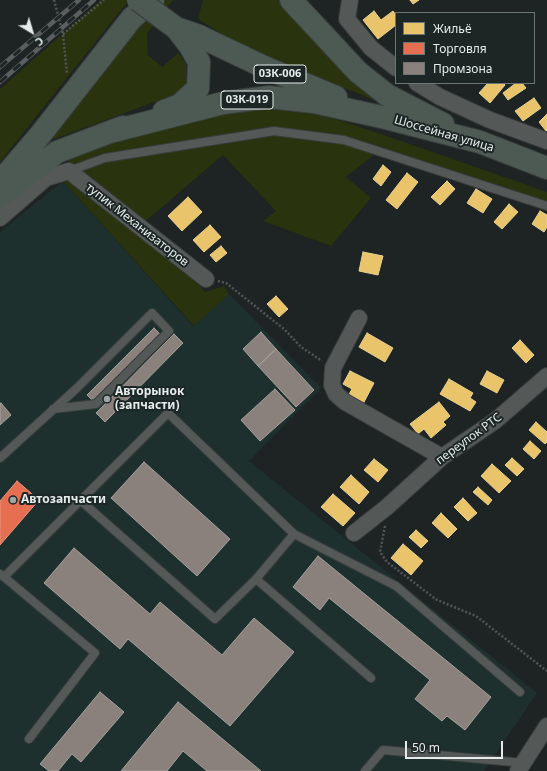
<!DOCTYPE html>
<meta charset="utf-8">
<style>
body{margin:0}
#map{position:relative;width:547px;height:771px;overflow:hidden;background:#1e2323;font-family:"Noto Sans",sans-serif}
canvas{display:block}
.legend{position:absolute;left:395px;top:12px;width:140px;height:72px;box-sizing:border-box;background:#1b2625;border:1px solid #6c7574;margin:0;padding:5px 7px;list-style:none;font-size:12px;color:#e5eceb}
.legend li{display:flex;align-items:center;gap:8px;height:20px}
.legend b{width:20px;border:1px solid #6c7574}
.north{position:absolute;left:12px;top:12px;width:40px;height:40px;-webkit-text-stroke:3px #1b2625;paint-order:stroke;rotate:142deg;font-size:11px;font-weight:700;line-height:16px;text-align:center;color:#e5eceb}
.north::after{content:'';display:block;margin:auto;width:14px;height:18px;background:#e5eceb;clip-path:polygon(50% 0,100% 100%,50% 72%,0 100%)}
.scale{position:absolute;left:405px;top:741px;width:98px;height:18px;box-sizing:border-box;border:2px solid #e5eceb;border-top:0;padding-left:5px;font-size:12px;line-height:14px;white-space:nowrap;color:#e5eceb;-webkit-text-stroke:3px #1b2625;paint-order:stroke}
</style>
<div id="map">
<canvas width="547" height="771"></canvas>
<ul class="legend">
<li><b style="height:11px;background:#e9c46a"></b>Жильё</li>
<li><b style="height:11px;background:#e76f51"></b>Торговля</li>
<li><b style="height:11px;background:#8a817c"></b>Промзона</li>
</ul>
<div class="north">С</div>
<div class="scale">50 m</div>
</div>
<script>
const g = document.querySelector('canvas').getContext('2d');
g.lineJoin = 'round';
function fillPath(path, color) {
  g.fillStyle = color;
  g.fill(path, 'evenodd');
}
function shape(rows) {
  const path = new Path2D();
  for (const r of rows) {
    path.moveTo(r[0], r[1]);
    for (let i = 2; i < r.length; i += 2) path.lineTo(r[i], r[i + 1]);
  }
  return path;
}
function trace(path, color, width, dash) {
  g.strokeStyle = color;
  g.lineWidth = width;
  g.lineCap = dash ? 'butt' : 'round';
  g.setLineDash(dash || []);
  g.stroke(path);
}
function label(font, color, halo, rows, align = 'center') {
  g.font = font + ' "Noto Sans",sans-serif';
  g.lineWidth = 4;
  g.setLineDash([]);
  g.textBaseline = 'middle';
  g.strokeStyle = halo;
  g.fillStyle = color;
  for (const [text, x, y, turn = 0] of rows) {
    g.save();
    g.translate(x, y);
    g.rotate((+turn || 0) * Math.PI / 180);
    g.textAlign = isNaN(turn) ? turn : align;
    if (halo) g.strokeText(text, 0, 0);
    g.fillText(text, 0, 0);
    g.restore();
  }
}
const built = shape([
 [63,181,193,326,229,294,321,388,249,461,537,693,484,771,0,771,0,232]
]);
const green = shape([
 [101,0,129,0,0,162,0,89],
 [161,0,173,0,147,34,148,55,162,67,178,53,186,64,186,84,176,94,54,139,50,136],
 [203,0,278,0,361,89,381,103,240,45,198,19],
 [295,106,384,135,547,192,547,203,381,149,346,177,371,198,331,246,263,221,276,211,223,155,141,225,205,292,224,286,229,294,194,326,63,181,68,160,122,138,230,109]
]);
const homes = shape([
 [410,0,419,0,413,4,410,0],
 [374,11,381,20,393,11,396,15,396,25,378,39,363,20,374,11],
 [488,83,503,83,505,85,490,103,479,93,488,83],
 [516,83,522,83,526,88,508,100,503,93,516,83],
 [534,98,541,108,523,121,515,111,534,98],
 [547,114,547,130,546,131,539,122,547,114],
 [383,165,391,172,381,186,373,179,383,165],
 [407,173,418,182,397,209,386,200,407,173],
 [447,181,455,189,440,205,431,197,447,181],
 [476,189,492,199,483,213,467,203,476,189],
 [188,197,202,212,182,231,168,216,188,197],
 [509,204,518,212,502,229,494,222,509,204],
 [540,211,547,215,547,227,544,232,532,224,540,211],
 [210,225,221,237,204,252,193,240,210,225],
 [221,246,227,253,216,262,210,255,221,246],
 [363,252,383,256,378,275,359,271,363,252],
 [276,296,288,309,279,317,267,304,276,296],
 [367,333,393,348,385,362,359,347,367,333],
 [520,340,534,355,526,363,512,348,520,340],
 [350,371,374,383,363,404,348,396,352,389,343,384,350,371],
 [487,371,504,380,497,393,480,384,487,371],
 [449,379,473,393,470,398,476,402,470,411,440,394,449,379],
 [439,402,450,416,443,422,446,425,431,438,424,429,418,434,410,424,439,402],
 [536,422,547,432,547,442,545,444,529,430,536,422],
 [530,441,541,451,534,459,523,449,530,441],
 [512,458,524,469,517,476,505,465,512,458],
 [374,459,388,470,378,482,364,470,374,459],
 [492,464,511,481,499,493,481,476,492,464],
 [351,475,369,492,359,504,340,487,351,475],
 [478,487,492,500,488,505,473,492,478,487],
 [333,494,355,513,343,526,321,507,333,494],
 [463,498,477,513,468,521,454,507,463,498],
 [441,513,457,529,448,538,432,523,441,513],
 [416,530,428,541,421,548,409,537,416,530],
 [403,544,423,561,411,575,391,558,403,544]
]);
const shops = shape([
 [17,481,39,500,0,545,0,501,17,481]
]);
const industry = shape([
 [154,328,160,334,93,401,87,395,154,328],
 [261,332,276,349,258,366,243,349,261,332],
 [174,334,183,343,105,422,96,413,174,334],
 [276,349,314,390,296,407,258,366,276,349],
 [275,389,295,410,260,441,241,420,275,389],
 [1,403,11,415,0,425,0,404,1,403],
 [144,462,230,539,197,576,111,498,144,462],
 [74,548,150,614,160,602,222,655,254,618,294,652,230,726,128,639,120,649,44,583,74,548],
 [318,556,491,697,465,730,447,716,442,721,415,699,430,680,329,598,320,610,293,587,318,556],
 [100,692,124,712,81,762,72,754,58,771,49,771,40,764,100,692],
 [178,702,261,771,207,771,183,751,167,771,121,771,178,702]
]);
const path = shape([
 [54,0,63,34,67,74],
 [63,34,104,0],
 [218,281,226,283,284,329,301,347,322,361],
 [385,526,380,552,387,562,437,600,476,616,547,671]
]);
const lane = shape([
 [69,171,105,158,274,131,344,140,547,206],
 [0,458,77,388,152,313,169,331,96,404,53,409],
 [80,500,215,619,256,579,294,534],
 [0,574,4,577,168,413,294,534,396,586,520,692],
 [4,577,95,653,29,739],
 [256,579,371,678],
 [365,771,383,750,524,763]
]);
const street = shape([
 [350,0,347,19,371,48,396,68],
 [417,83,440,97,490,120,547,141],
 [0,218,46,178,69,171,206,279],
 [359,318,333,368,332,385,336,394,345,402,442,457],
 [354,533,387,507,442,457,495,421,547,376],
 [518,771,547,726]
]);
const primary = shape([
 [291,0,358,72,387,95,443,124],
 [176,28,199,36,264,67,336,97],
 [164,111,180,105,198,88,199,62,190,46,176,28],
 [110,132,223,103,269,97,314,102,386,118,480,142,547,168],
 [0,182,41,134,132,18,153,0],
 [0,196,57,152,123,127]
]);
const rail = shape([
 [0,67,79,0],
 [0,82,94,0]
]);
const primaryBridge = shape([
 [138,0,176,28]
]);
const markers = [
 [107,399,4,"#9fa6a5"],
 [13,500,4,"#9fa6a5"]
];
const shields = [
 [280,74,52],
 [247,100,52]
];
const shieldNames = [
 ["03К-006",280,74],
 ["03К-019",247,100]
];
const streetNames = [
 ["Шоссейная улица",444,134,16],
 ["тупик Механизаторов",137,225,38],
 ["переулок РТС",469,439,-36]
];
const poiNames = [
 ["Авторынок",115,392],
 ["(запчасти)",115,406],
 ["Автозапчасти",21,500]
];
fillPath(built, '#1e302e');
fillPath(green, '#29330d');
fillPath(homes, '#e9c46a');
trace(homes, '#e8d091', 1);
fillPath(shops, '#e76f51');
trace(shops, '#e6947f', 1);
fillPath(industry, '#8a817c');
trace(industry, '#a5a19d', 1);
trace(lane, '#383d3c', 10);
trace(street, '#383d3c', 18);
trace(primary, '#383d3c', 24);
trace(path, '#535656', 2.5, [2, 2]);
trace(lane, '#545958', 8);
trace(street, '#545958', 16);
trace(primary, '#4d5953', 22);
trace(rail, '#5c5f5f', 4.5);
trace(rail, '#1b2625', 3, [9]);
trace(primaryBridge, '#383d3c', 24, []);
trace(primaryBridge, '#4d5953', 22);
for (const [x, y, r, color] of markers) {
  const dot = new Path2D();
  dot.arc(x, y, r, 0, 2 * Math.PI);
  g.fillStyle = color;
  g.fill(dot);
  trace(dot, '#1b2625', 1.5);
}
for (const [x, y, w] of shields) {
  const box = new Path2D();
  box.roundRect(x - w / 2, y - 9, w, 18, 3);
  g.fillStyle = '#1b2625';
  g.fill(box);
  trace(box, '#e5eceb', 1);
}
label('bold 11px', '#e5eceb', null, shieldNames);
label('12px', '#e5eceb', '#1b2625', streetNames);
label('bold 12px', '#e5eceb', '#1b2625', poiNames, 'left');
</script>
